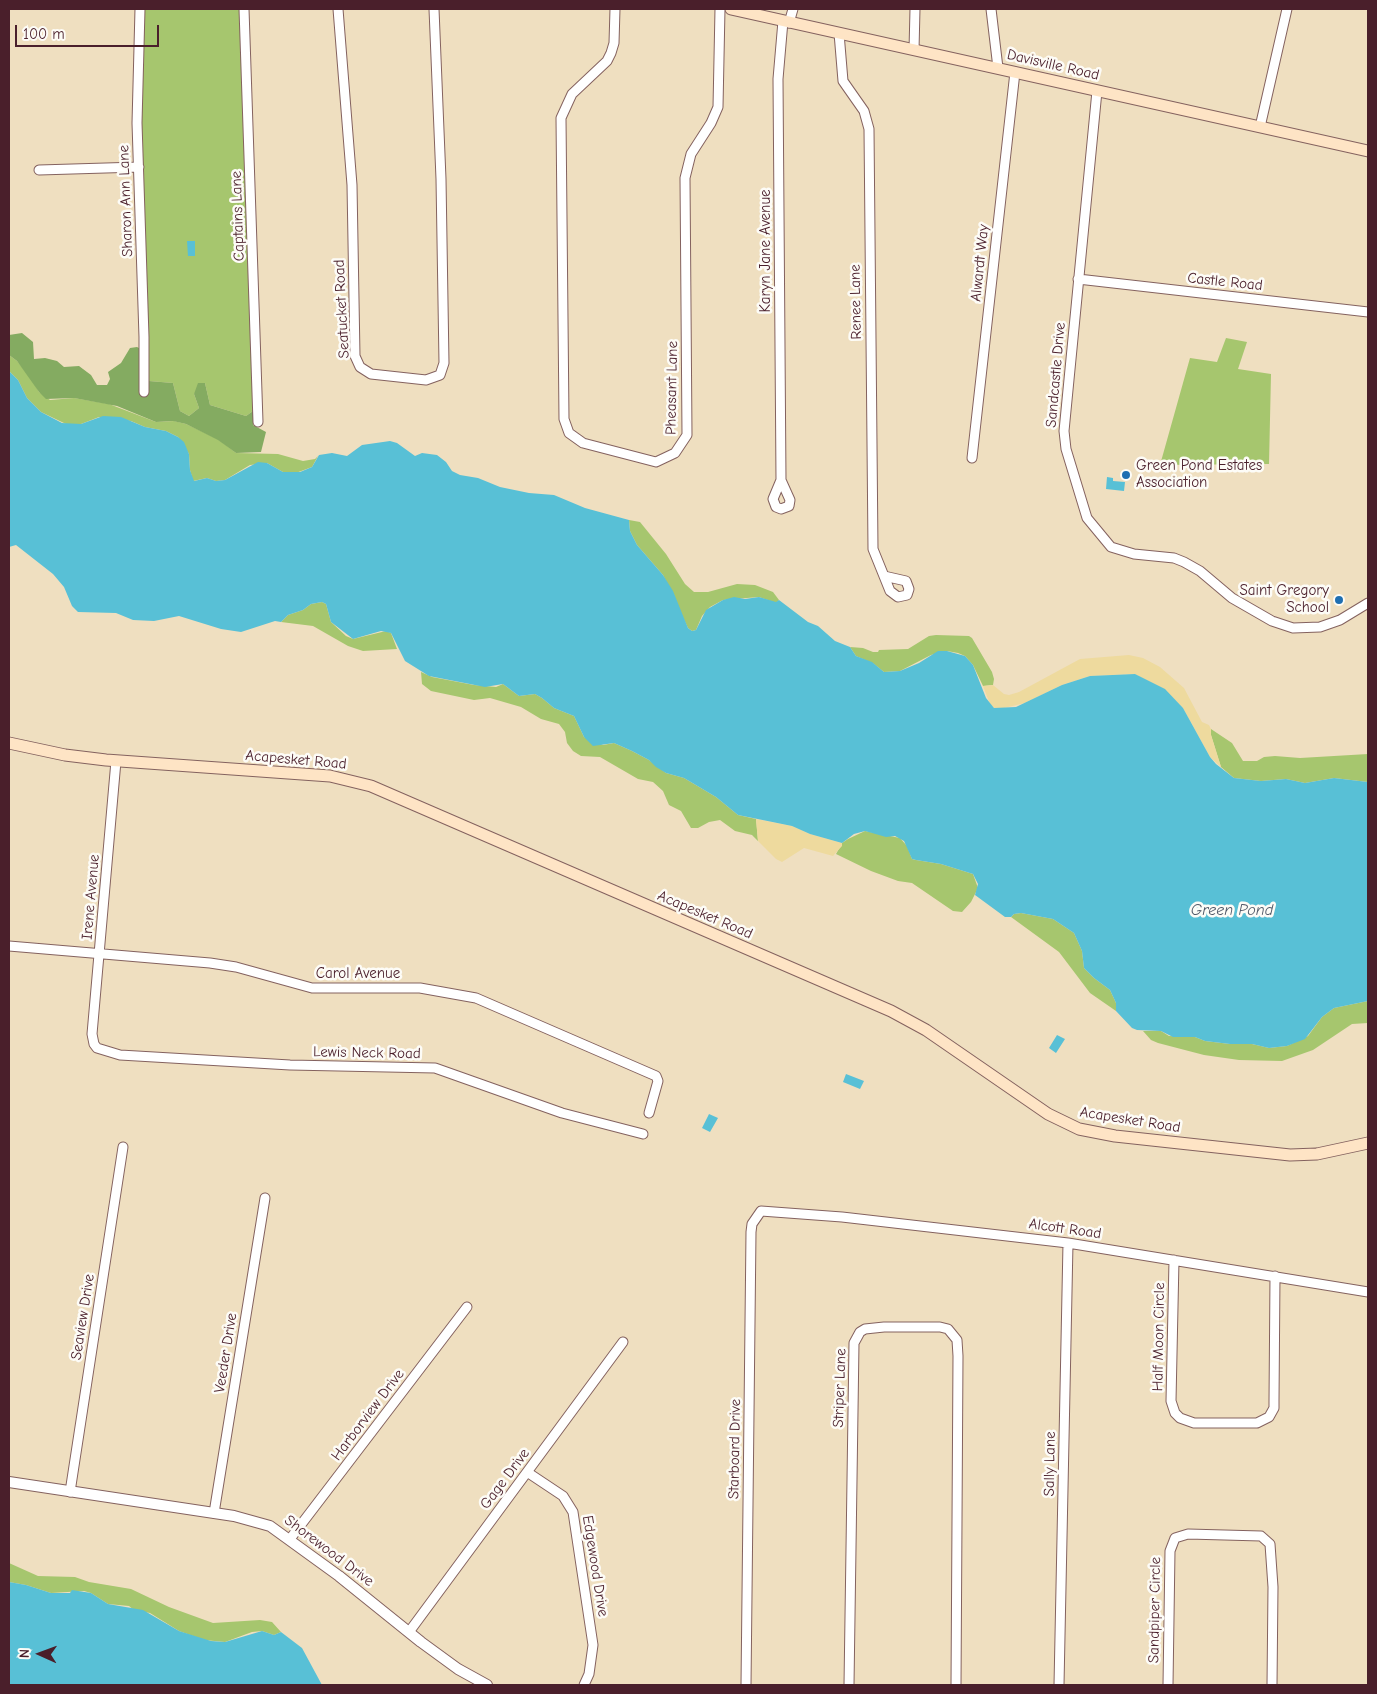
<!DOCTYPE html>
<style>
body{margin:0}
#map{position:relative;width:1377px;height:1694px;overflow:hidden;background:#efdfc0;font-family:"Comic Neue",sans-serif}
canvas{display:block}
.frame{position:absolute;inset:0;border:10px solid #4a1f2b;pointer-events:none}
.north{position:absolute;left:15px;top:1629px;width:50px;height:50px;-webkit-text-stroke:4px #fdfcf7;paint-order:stroke;rotate:272deg;font-size:14px;font-weight:700;line-height:20px;text-align:center;color:#4a1f2b}
.north::after{content:'';display:block;margin:auto;width:18px;height:22px;background:#4a1f2b;clip-path:polygon(50% 0,100% 100%,50% 72%,0 100%)}
.scale{position:absolute;left:15px;top:25px;width:144px;height:22px;box-sizing:border-box;border:2px solid #4a1f2b;border-top:0;padding-left:6px;font-size:15px;line-height:18px;white-space:nowrap;color:#4a1f2b;-webkit-text-stroke:4px #fdfcf7;paint-order:stroke}
</style>
<div id="map">
<canvas width="1377" height="1694"></canvas>
<div class="frame"></div>
<div class="north">N</div>
<div class="scale">100 m</div>
</div>
<script>
const g = document.querySelector('canvas').getContext('2d');
g.lineJoin = 'round';
function fillPath(path, color) {
  g.fillStyle = color;
  g.fill(path, 'evenodd');
}
function shape(rows) {
  const path = new Path2D();
  for (const r of rows) {
    path.moveTo(r[0], r[1]);
    for (let i = 2; i < r.length; i += 2) path.lineTo(r[i], r[i + 1]);
  }
  return path;
}
function trace(path, color, width, dash) {
  g.strokeStyle = color;
  g.lineWidth = width;
  g.lineCap = dash ? 'butt' : 'round';
  g.setLineDash(dash || []);
  g.stroke(path);
}
function label(font, color, halo, rows, align = 'center') {
  g.font = font + ' "Comic Neue",sans-serif';
  g.lineWidth = 5;
  g.setLineDash([]);
  g.textBaseline = 'middle';
  g.strokeStyle = halo;
  g.fillStyle = color;
  for (const [text, x, y, turn = 0] of rows) {
    g.save();
    g.translate(x, y);
    g.rotate((+turn || 0) * Math.PI / 180);
    g.textAlign = isNaN(turn) ? turn : align;
    if (halo) g.strokeText(text, 0, 0);
    g.fillText(text, 0, 0);
    g.restore();
  }
}
const green = shape([
 [144,9,240,9,253,390,253,411,246,416,210,405,205,383,194,394,199,408,189,416,180,411,173,383,149,381,141,124],
 [1226,338,1247,342,1238,369,1271,374,1269,464,1160,465,1190,358,1217,362],
 [9,355,17,361,31,378,39,392,50,400,74,398,109,404,156,422,174,421,186,424,218,439,236,453,278,454,303,461,315,459,318,456,312,467,293,474,283,472,267,463,250,465,225,480,216,481,207,478,193,481,190,470,189,454,178,437,166,431,145,427,131,421,99,417,81,424,66,424,41,412,27,398,18,380,9,371],
 [629,520,640,522,666,554,685,584,694,592,708,592,737,584,755,585,773,592,779,600,776,603,759,597,723,600,710,607,702,616,696,630,692,631,688,628,663,575,637,545,630,531],
 [322,602,326,604,331,622,346,636,353,639,386,631,391,633,397,649,363,651,348,646,313,626,281,622,288,615,303,610,311,604],
 [936,635,969,636,972,638,992,672,994,679,993,685,983,686,973,665,965,656,958,653,947,651,931,655,900,671,884,672,874,664,856,656,850,647,863,648,873,652,878,652,879,650,908,649,929,636],
 [421,672,432,677,474,685,496,687,503,684,519,696,535,694,542,698,554,708,574,716,584,737,603,745,614,743,632,751,649,760,666,773,684,778,716,797,738,815,756,819,758,841,752,835,735,831,720,820,709,822,698,828,691,828,681,811,669,805,663,791,653,782,638,779,600,757,581,756,573,751,567,743,565,732,559,724,541,719,521,707,490,698,474,700,431,691,422,684],
 [1211,729,1232,743,1243,761,1257,761,1264,757,1275,756,1300,758,1368,754,1368,782,1334,778,1305,783,1286,779,1261,781,1234,778,1221,767,1211,735],
 [865,831,900,838,907,846,912,859,916,860,941,864,973,874,978,888,971,902,962,912,953,911,912,883,898,881,871,871,836,854,842,843,848,839],
 [1021,913,1053,919,1074,933,1082,951,1084,968,1094,978,1110,990,1116,1003,1116,1011,1090,993,1059,952,1011,917,1014,914],
 [1368,1001,1368,1023,1352,1024,1313,1050,1282,1061,1239,1060,1204,1055,1158,1043,1151,1040,1143,1031,1161,1031,1169,1036,1195,1037,1205,1041,1230,1044,1252,1044,1269,1048,1287,1046,1308,1036,1322,1017,1334,1008],
 [9,1563,38,1576,75,1577,89,1582,131,1589,169,1607,213,1623,260,1620,272,1622,281,1632,274,1635,262,1631,252,1632,225,1642,204,1640,179,1631,150,1613,134,1610,129,1606,108,1604,91,1593,84,1591,51,1593,26,1585,9,1582]
]);
const forest = shape([
 [22,333,33,342,34,359,45,358,57,361,64,367,79,366,91,375,97,385,107,385,110,379,108,372,121,363,130,348,137,347,139,348,141,393,147,394,149,381,173,383,180,411,189,416,199,408,194,394,198,383,205,383,210,405,246,416,253,411,253,425,266,432,261,452,236,453,218,440,186,424,173,421,156,422,117,406,74,398,46,399,39,392,17,361,9,355,9,335]
]);
const sand = shape([
 [1129,655,1143,658,1160,667,1184,688,1202,722,1209,725,1211,729,1211,735,1221,767,1210,757,1183,708,1172,697,1135,674,1090,676,1062,685,1025,703,1004,708,994,708,990,704,983,686,993,685,1004,694,1009,695,1019,692,1080,659],
 [756,819,792,826,810,834,842,843,842,846,833,856,804,848,782,862,776,859,758,841]
]);
const water = shape([
 [187,241,195,241,195,256,188,256],
 [9,371,18,380,27,398,41,412,62,423,81,424,103,416,121,417,145,427,166,431,178,437,184,442,189,454,190,470,194,481,207,478,216,481,225,480,258,462,267,463,283,472,300,472,312,467,319,455,332,453,347,456,362,445,390,441,397,443,415,456,422,453,437,455,446,462,452,471,460,475,478,478,500,487,529,493,554,495,585,508,629,520,630,531,637,545,663,575,673,591,688,628,692,631,696,630,706,610,723,600,734,597,745,599,759,597,776,602,779,600,808,622,818,626,835,641,850,647,856,656,872,662,884,672,900,671,919,663,938,651,947,651,965,656,973,665,986,698,994,708,1016,707,1062,685,1090,676,1135,674,1165,689,1183,708,1210,757,1216,764,1234,778,1261,781,1286,779,1305,783,1334,778,1368,782,1368,1001,1334,1008,1322,1017,1305,1039,1287,1046,1269,1048,1252,1044,1230,1044,1205,1041,1195,1037,1173,1037,1161,1031,1137,1030,1132,1028,1116,1011,1116,1003,1110,990,1094,978,1084,968,1082,951,1074,933,1053,919,1021,913,1014,914,1011,917,1005,917,975,895,978,884,973,874,941,864,916,860,912,859,904,841,895,836,886,837,865,831,854,834,842,843,810,834,792,826,738,815,716,797,684,778,666,773,656,767,649,760,632,751,614,743,593,746,584,737,574,716,554,708,542,698,535,694,519,696,503,684,485,687,429,676,405,661,391,633,381,631,353,639,331,622,326,604,322,602,311,604,303,610,288,615,281,622,275,621,241,632,221,629,179,616,154,621,133,620,116,613,78,612,72,606,64,587,53,574,16,545,9,547],
 [1107,477,1113,478,1113,481,1125,482,1124,491,1106,489],
 [1057,1035,1065,1039,1056,1053,1049,1048],
 [846,1074,864,1081,860,1089,843,1082],
 [709,1114,718,1118,710,1132,702,1128],
 [9,1582,26,1585,51,1593,70,1593,72,1590,91,1593,108,1604,143,1610,179,1631,211,1641,225,1642,262,1631,274,1635,281,1632,302,1648,322,1685,9,1685]
]);
const minor = shape([
 [140,9,137,123,144,337,144,392],
 [244,9,258,422],
 [338,9,352,185,355,356,360,367,371,374,426,380,440,375,444,363,441,179,434,9],
 [615,9,614,43,611,53,607,61,572,94,561,118,564,419,569,433,583,443,656,462,675,453,687,435,685,178,691,154,711,123,718,107,720,9],
 [991,9,998,68],
 [789,23,793,9],
 [839,33,843,81,864,111,869,129,873,549,890,591,898,597,907,595,909,589,906,581,884,576],
 [914,50,915,9],
 [1097,91,1064,431,1066,449,1087,518,1111,547,1134,554,1174,558,1184,562,1200,571,1232,598,1272,621,1293,628,1320,627,1340,620,1368,603],
 [1260,127,1287,9],
 [39,170,139,167],
 [1078,279,1368,312],
 [972,458,1015,72],
 [781,480,778,79,783,21],
 [781,480,790,500,789,506,781,509,776,507,773,499,781,480],
 [116,761,92,1034,94,1044,97,1048,120,1055,290,1065,435,1068,562,1113,643,1134],
 [9,946,210,963,236,967,312,988,420,988,476,998,656,1076,658,1081,649,1113],
 [1174,1260,1171,1401,1175,1413,1180,1418,1194,1423,1257,1423,1269,1417,1274,1408,1274,1401,1275,1276],
 [527,1472,563,1496,573,1512,593,1645,589,1674,584,1685],
 [70,1492,123,1147],
 [214,1513,265,1198],
 [290,1539,467,1307],
 [409,1632,623,1342],
 [746,1685,751,1232,752,1224,761,1211,842,1217,1068,1243,1368,1292],
 [849,1685,854,1343,860,1332,865,1329,884,1327,940,1327,948,1329,957,1340,958,1356,956,1685],
 [1059,1685,1068,1243],
 [1168,1685,1170,1551,1175,1538,1188,1534,1261,1536,1270,1544,1273,1587,1272,1685]
]);
const tertiary = shape([
 [9,1482,234,1516,270,1526,339,1576,421,1642,458,1669,487,1685]
]);
const secondary = shape([
 [731,9,1368,151],
 [9,743,65,755,106,760,330,776,371,786,891,1011,926,1030,1048,1114,1079,1129,1115,1136,1290,1155,1317,1154,1368,1143]
]);
const markers = [
 [1126,475,5,"#1f6fb2"],
 [1339,600,5,"#1f6fb2"]
];
const streetNames = [
 ["Davisville Road",1053,65,13],
 ["Sharon Ann Lane",126,201,-92],
 ["Captains Lane",238,216,-92],
 ["Karyn Jane Avenue",766,251,-90],
 ["Alwardt Way",980,263,-84],
 ["Castle Road",1225,282,6],
 ["Renee Lane",856,302,-91],
 ["Seatucket Road",342,309,-93],
 ["Sandcastle Drive",1056,375,-85],
 ["Pheasant Lane",672,388,-89],
 ["Acapesket Road",296,760,5],
 ["Irene Avenue",91,897,-85],
 ["Acapesket Road",705,915,23],
 ["Carol Avenue",358,974],
 ["Lewis Neck Road",367,1053,1],
 ["Acapesket Road",1130,1120,9],
 ["Alcott Road",1065,1229,8],
 ["Seaview Drive",83,1317,-81],
 ["Half Moon Circle",1159,1337,-89],
 ["Veeder Drive",226,1353,-81],
 ["Striper Lane",840,1388,-88],
 ["Harborview Drive",368,1415,-53],
 ["Starboard Drive",735,1449,-89],
 ["Sally Lane",1050,1464,-89],
 ["Gage Drive",505,1479,-53],
 ["Shorewood Drive",329,1551,37],
 ["Edgewood Drive",595,1566,81],
 ["Sandpiper Circle",1155,1610,-89]
];
const poiNames = [
 ["Green Pond Estates",1136,466],
 ["Association",1136,483],
 ["Saint Gregory",1329,591,"right"],
 ["School",1329,608,"right"]
];
const waterNames = [
 ["Green Pond",1232,910]
];
fillPath(green, '#a6c66e');
fillPath(forest, '#84ab61');
fillPath(sand, '#eeda9e');
fillPath(water, '#58c0d6');
trace(minor, '#84625f', 11);
trace(tertiary, '#84625f', 12);
trace(secondary, '#84625f', 13);
trace(minor, '#fff', 9);
trace(tertiary, '#fff', 10);
trace(secondary, '#fee4c5', 11);
for (const [x, y, r, color] of markers) {
  const dot = new Path2D();
  dot.arc(x, y, r, 0, 2 * Math.PI);
  g.fillStyle = color;
  g.fill(dot);
  trace(dot, '#fdfcf7', 2);
}
label('15px', '#4a1f2b', '#fdfcf7', streetNames);
label('15px', '#4a1f2b', '#fdfcf7', poiNames, 'left');
label('italic 16px', '#4f5767', '#fdfcf7', waterNames);
</script>
